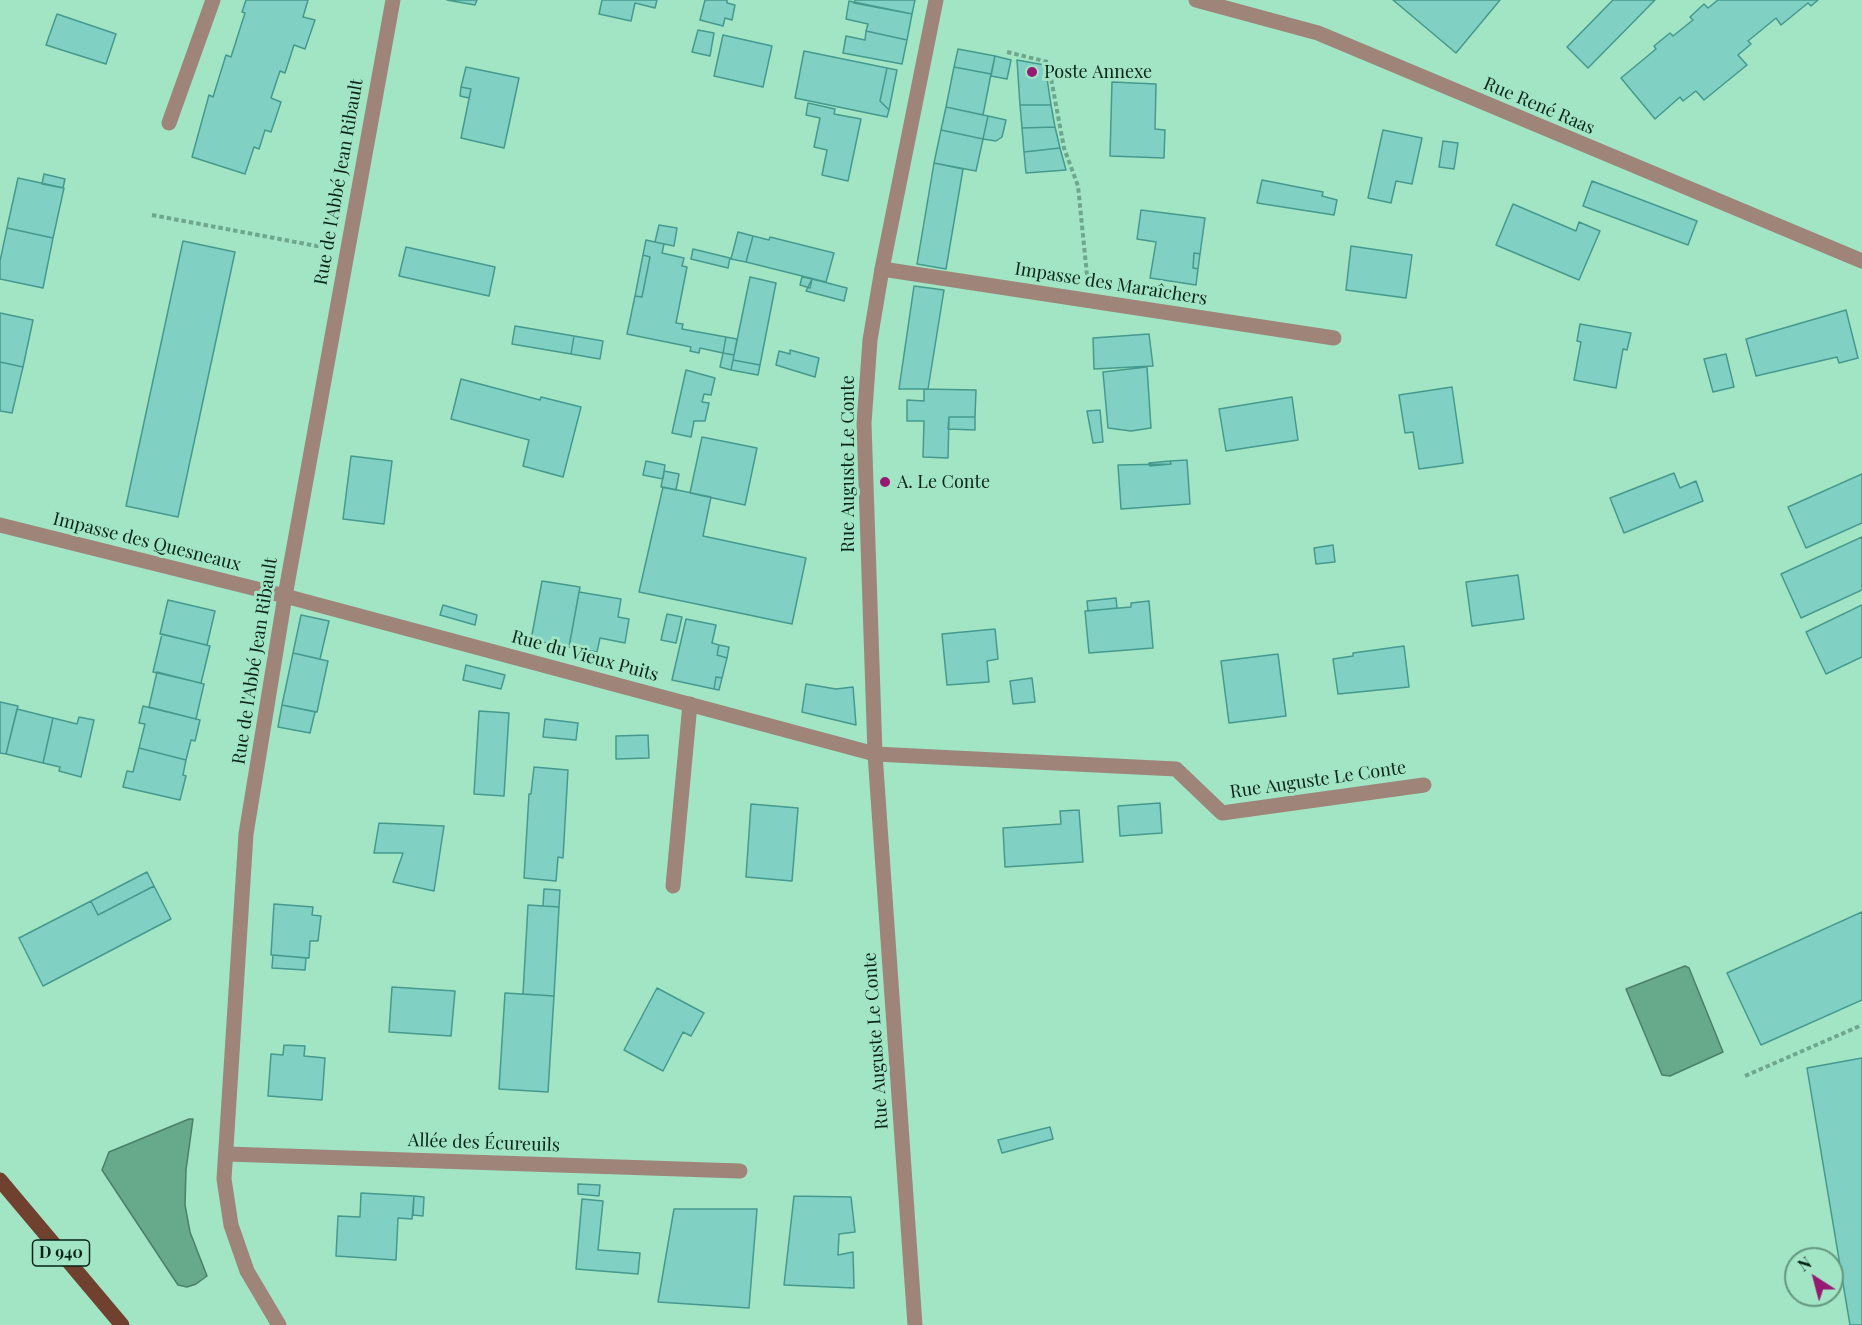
<!DOCTYPE html>
<meta charset="utf-8">
<style>
body{margin:0}
#map{position:relative;width:1862px;height:1325px;overflow:hidden;background:#a1e5c5;font-family:"Playfair Display",serif}
canvas{display:block}
.north{position:absolute;left:1784px;top:1247px;width:60px;height:60px;box-sizing:border-box;background:#a1e5c5;border:2px solid #63977f;border-radius:50%;rotate:324deg;font-size:16px;font-weight:700;line-height:24px;text-align:center;color:#062217}
.north::after{content:'';display:block;margin:auto;width:21px;height:27px;background:#961972;clip-path:polygon(50% 0,100% 100%,50% 72%,0 100%)}
</style>
<div id="map">
<canvas width="1862" height="1325"></canvas>
<div class="north">N</div>
</div>
<script>
const g = document.querySelector('canvas').getContext('2d');
g.lineJoin = 'round';
function fillPath(path, color) {
  g.fillStyle = color;
  g.fill(path, 'evenodd');
}
function shape(rows) {
  const path = new Path2D();
  for (const r of rows) {
    path.moveTo(r[0], r[1]);
    for (let i = 2; i < r.length; i += 2) path.lineTo(r[i], r[i + 1]);
  }
  return path;
}
function trace(path, color, width, dash) {
  g.strokeStyle = color;
  g.lineWidth = width;
  g.lineCap = dash ? 'butt' : 'round';
  g.setLineDash(dash || []);
  g.stroke(path);
}
function label(font, color, halo, rows, align = 'center') {
  g.font = font + ' "Playfair Display",serif';
  g.lineWidth = 6;
  g.setLineDash([]);
  g.textBaseline = 'middle';
  g.strokeStyle = halo;
  g.fillStyle = color;
  for (const [text, x, y, turn = 0] of rows) {
    g.save();
    g.translate(x, y);
    g.rotate((+turn || 0) * Math.PI / 180);
    g.textAlign = isNaN(turn) ? turn : align;
    if (halo) g.strokeText(text, 0, 0);
    g.fillText(text, 0, 0);
    g.restore();
  }
}
const water = shape([
 [1685,966,1689,968,1723,1052,1670,1076,1662,1075,1626,989,1685,966],
 [189,1119,193,1119,186,1170,185,1205,190,1232,207,1276,196,1284,187,1287,178,1285,102,1170,109,1152,189,1119]
]);
const building = shape([
 [246,0,308,0,303,17,315,20,305,49,294,45,285,73,280,71,271,98,281,102,271,132,265,130,259,149,254,147,245,174,192,157,209,95,213,97,226,55,231,57,245,13,242,12,246,0],
 [447,0,477,0,475,5,447,0],
 [602,0,657,0,655,8,635,3,631,21,599,14,602,0],
 [705,0,727,0,727,3,735,5,732,20,725,18,723,26,700,20,705,0],
 [855,0,915,0,912,14,854,3,855,0],
 [1393,0,1500,0,1456,53,1393,0],
 [1613,0,1655,0,1588,68,1567,47,1613,0],
 [1718,0,1818,0,1811,6,1808,3,1781,25,1776,18,1748,41,1751,44,1738,55,1747,65,1704,100,1696,91,1683,101,1680,97,1655,119,1621,78,1656,49,1654,46,1670,33,1673,36,1693,20,1690,17,1704,4,1708,8,1718,0],
 [849,1,912,14,907,40,866,31,868,24,846,19,849,1],
 [57,14,116,34,106,64,46,45,57,14],
 [698,30,714,33,710,56,692,52,698,30],
 [866,31,907,40,902,64,843,53,846,36,865,40,866,31],
 [723,35,772,46,763,87,714,76,723,35],
 [958,49,995,56,991,74,954,67,958,49],
 [804,51,887,68,880,101,889,110,887,117,795,98,804,51],
 [995,56,1011,60,1007,79,991,76,995,56],
 [1017,60,1045,65,1051,105,1020,105,1017,60],
 [466,67,519,78,504,148,461,138,471,89,461,87,466,67],
 [954,67,991,74,983,115,946,107,954,67],
 [887,68,897,70,889,110,880,101,887,68],
 [1112,82,1156,84,1155,129,1165,130,1164,158,1110,156,1112,82],
 [461,87,471,89,469,98,460,96,461,87],
 [808,103,835,109,834,114,861,119,848,181,822,175,827,150,814,147,820,118,806,115,808,103],
 [1020,105,1051,105,1055,127,1022,128,1020,105],
 [946,107,988,116,983,139,941,130,946,107],
 [988,116,1006,120,1002,137,996,141,983,139,988,116],
 [1055,127,1060,148,1024,152,1022,128,1055,127],
 [941,130,983,139,976,171,934,163,941,130],
 [1383,130,1422,138,1412,184,1396,181,1391,203,1368,198,1383,130],
 [1443,141,1458,143,1454,169,1439,167,1443,141],
 [1060,148,1066,170,1026,173,1024,152,1060,148],
 [934,163,963,169,946,269,917,264,934,163],
 [44,174,65,179,63,188,42,184,44,174],
 [18,178,64,188,53,238,7,228,18,178],
 [1262,180,1323,192,1322,196,1337,200,1334,215,1257,203,1262,180],
 [1592,181,1697,221,1688,245,1583,206,1592,181],
 [1513,204,1576,231,1579,222,1600,231,1579,280,1496,245,1513,204],
 [1141,210,1205,218,1200,254,1194,253,1193,268,1198,269,1196,285,1150,278,1156,242,1137,239,1141,210],
 [659,225,677,228,674,246,655,242,659,225],
 [7,228,53,238,43,288,0,279,0,261,7,228],
 [738,232,753,236,746,262,731,259,738,232],
 [753,236,769,240,770,237,834,253,826,282,746,262,753,236],
 [646,240,664,244,662,253,684,258,682,266,687,267,676,323,683,324,682,329,726,337,723,353,700,348,699,353,690,351,691,347,627,334,635,296,642,297,650,257,643,255,646,240],
 [183,241,235,252,178,517,126,506,183,241],
 [1351,246,1412,255,1406,298,1346,290,1351,246],
 [406,247,495,267,489,296,399,276,406,247],
 [693,249,730,258,728,268,691,259,693,249],
 [1194,253,1200,254,1198,269,1193,268,1194,253],
 [643,255,650,257,642,297,635,296,643,255],
 [750,277,776,283,760,365,733,360,750,277],
 [802,277,812,279,810,288,800,285,802,277],
 [812,279,847,288,844,301,806,291,812,279],
 [914,286,944,290,928,389,899,389,914,286],
 [1846,310,1858,358,1839,363,1837,357,1756,376,1746,339,1846,310],
 [0,313,33,320,23,367,0,362,0,313],
 [1580,324,1631,333,1627,350,1623,349,1616,388,1574,380,1581,342,1577,341,1580,324],
 [515,326,574,336,571,354,512,344,515,326],
 [1149,334,1153,366,1094,369,1093,338,1149,334],
 [574,336,603,341,600,359,571,354,574,336],
 [726,337,737,339,734,355,723,353,726,337],
 [790,350,819,358,815,377,776,365,779,351,790,354,790,350],
 [723,353,734,355,731,370,720,367,723,353],
 [1726,354,1734,387,1713,392,1704,359,1726,354],
 [733,360,760,365,758,375,731,370,733,360],
 [0,362,23,367,12,413,0,411,0,362],
 [1147,367,1151,428,1131,431,1108,428,1103,372,1147,367],
 [686,370,715,378,711,395,704,394,702,402,709,403,705,421,694,421,691,437,672,433,686,370],
 [461,379,540,400,541,397,581,407,563,477,523,466,529,440,451,419,461,379],
 [1452,387,1463,463,1419,469,1413,432,1405,433,1399,395,1452,387],
 [924,389,976,390,975,417,949,417,948,458,923,457,924,421,907,421,907,400,924,401,924,389],
 [1292,397,1298,440,1226,451,1219,409,1292,397],
 [1100,410,1103,442,1093,443,1087,411,1100,410],
 [949,417,975,417,975,430,948,429,949,417],
 [702,437,757,448,745,505,690,493,702,437],
 [351,456,392,461,384,524,343,519,351,456],
 [1187,460,1190,504,1121,509,1118,465,1171,464,1170,461,1187,460],
 [646,461,665,465,663,479,643,475,646,461],
 [1170,461,1171,464,1150,466,1149,463,1170,461],
 [664,471,679,474,676,490,661,487,664,471],
 [1674,473,1680,488,1696,481,1703,501,1624,533,1610,498,1674,473],
 [1862,474,1862,523,1806,548,1788,507,1862,474],
 [663,487,711,497,703,536,806,558,792,624,639,592,663,487],
 [1862,537,1862,590,1801,618,1781,574,1862,537],
 [1333,545,1335,562,1316,564,1314,548,1333,545],
 [1518,575,1524,619,1472,626,1466,582,1518,575],
 [542,581,580,587,569,647,531,640,542,581],
 [579,592,621,599,618,617,629,619,625,643,600,638,597,652,569,647,579,592],
 [1116,598,1117,608,1088,611,1087,601,1116,598],
 [168,600,215,611,207,645,160,634,168,600],
 [1149,601,1153,648,1089,653,1085,611,1131,607,1131,603,1149,601],
 [443,605,477,615,475,625,440,615,443,605],
 [1862,605,1862,657,1826,674,1806,632,1862,605],
 [667,614,682,617,676,643,661,640,667,614],
 [301,615,329,621,320,659,293,653,301,615],
 [686,619,716,625,712,643,719,645,717,655,727,658,722,678,716,677,714,689,672,680,686,619],
 [995,629,998,659,987,661,989,682,947,685,942,634,995,629],
 [162,634,210,646,201,683,153,672,162,634],
 [719,645,729,647,727,658,717,655,719,645],
 [1404,646,1409,687,1338,694,1333,659,1353,656,1353,653,1404,646],
 [293,653,328,661,317,712,282,705,293,653],
 [1278,654,1286,716,1229,723,1221,661,1278,654],
 [466,665,505,675,501,689,463,680,466,665],
 [157,672,204,684,196,719,149,707,157,672],
 [716,677,722,678,719,690,714,689,716,677],
 [1032,678,1035,702,1013,704,1010,681,1032,678],
 [806,684,836,689,853,687,856,725,802,712,806,684],
 [0,702,18,706,6,754,0,753,0,702],
 [282,705,315,712,310,733,278,727,282,705],
 [143,706,200,720,195,741,191,740,186,760,139,748,145,724,139,723,143,706],
 [17,709,53,718,43,763,6,754,17,709],
 [479,711,509,713,504,796,474,794,479,711],
 [79,717,94,720,81,777,59,771,60,767,43,763,53,718,77,724,79,717],
 [545,719,578,723,576,740,543,737,545,719],
 [648,735,649,758,616,759,616,736,648,735],
 [139,748,186,760,183,775,186,776,180,800,123,787,127,771,133,772,139,748],
 [534,767,568,770,563,858,558,857,556,881,524,878,529,794,531,794,534,767],
 [1160,803,1162,833,1120,836,1118,806,1160,803],
 [751,804,798,808,792,881,746,877,751,804],
 [1079,810,1083,862,1005,867,1003,828,1061,824,1060,811,1079,810],
 [379,823,444,826,434,891,393,882,403,853,374,853,379,823],
 [147,872,154,886,98,915,91,901,147,872],
 [154,886,171,919,43,986,19,938,91,901,98,915,154,886],
 [544,889,560,890,559,907,543,906,544,889],
 [274,904,313,907,312,915,321,916,318,941,310,941,309,958,271,955,274,904],
 [528,905,559,907,554,996,523,994,528,905],
 [1862,912,1862,1000,1761,1045,1727,973,1862,912],
 [273,955,306,958,305,970,272,968,273,955],
 [392,987,455,991,451,1036,389,1032,392,987],
 [657,988,704,1013,691,1036,683,1032,663,1071,624,1050,657,988],
 [505,993,554,996,548,1092,499,1089,505,993],
 [284,1045,305,1046,304,1056,325,1058,322,1100,268,1096,271,1054,283,1055,284,1045],
 [1862,1058,1862,1325,1850,1325,1807,1068,1862,1058],
 [1050,1127,1053,1139,1002,1153,998,1140,1050,1127],
 [578,1184,600,1185,599,1196,578,1194,578,1184],
 [361,1193,414,1196,412,1219,398,1218,396,1260,336,1256,338,1216,360,1217,361,1193],
 [414,1196,424,1197,423,1216,413,1215,414,1196],
 [794,1196,851,1197,855,1232,839,1234,838,1255,853,1252,854,1288,784,1285,794,1196],
 [582,1199,603,1201,598,1250,640,1253,638,1274,576,1269,582,1199],
 [674,1209,757,1209,749,1308,658,1302,674,1209]
]);
const path = shape([
 [1007,52,1048,62,1064,148,1078,186,1087,275],
 [152,215,322,247],
 [1745,1076,1862,1025]
]);
const service = shape([
 [882,269,1334,338],
 [673,886,690,704],
 [226,1154,740,1171]
]);
const minor = shape([
 [1196,0,1318,33,1862,261],
 [169,123,213,0],
 [0,525,285,596,875,754,1176,769,1222,813,1424,785],
 [279,1325,247,1271,231,1225,224,1179,246,834,285,596,393,0]
]);
const tertiary = shape([
 [915,1325,875,754,864,423,870,340,882,269,936,0]
]);
const primary = shape([
 [0,1180,122,1325]
]);
const markers = [
 [1032,72,6,"#961972"],
 [885,482,6,"#961972"]
];
const shields = [
 [61,1253,57]
];
const shieldNames = [
 ["D 940",61,1253]
];
const poiNames = [
 ["Poste Annexe",1044,72],
 ["A. Le Conte",897,482]
];
const streetNames = [
 ["Rue René Raas",1539,106,23],
 ["Rue de l'Abbé Jean Ribault",339,182,-80],
 ["Impasse des Maraîchers",1111,284,9],
 ["Rue Auguste Le Conte",848,464,-90],
 ["Impasse des Quesneaux",147,542,14],
 ["Rue du Vieux Puits",585,656,15],
 ["Rue de l'Abbé Jean Ribault",255,661,-81],
 ["Rue Auguste Le Conte",1318,780,-8],
 ["Rue Auguste Le Conte",876,1041,-94],
 ["Allée des Écureuils",484,1143,2]
];
fillPath(water, '#67a98b');
trace(water, '#4a8068', 1.5);
fillPath(building, '#80d1c4');
trace(building, '#46998d', 1.5);
trace(path, '#6fa78d', 4, [4.5, 3]);
trace(service, '#9f8479', 15);
trace(minor, '#9f8479', 15);
trace(tertiary, '#9f8479', 15);
trace(primary, '#6f412e', 15);
for (const [x, y, r, color] of markers) {
  const dot = new Path2D();
  dot.arc(x, y, r, 0, 2 * Math.PI);
  g.fillStyle = color;
  g.fill(dot);
  trace(dot, '#a1e5c5', 2);
}
for (const [x, y, w] of shields) {
  const box = new Path2D();
  box.roundRect(x - w / 2, y - 13, w, 26, 4.5);
  g.fillStyle = '#a1e5c5';
  g.fill(box);
  trace(box, '#062217', 1.5);
}
label('bold 16px', '#062217', null, shieldNames);
label('18px', '#062217', '#a1e5c5', poiNames, 'left');
label('18px', '#062217', '#a1e5c5', streetNames);
</script>
